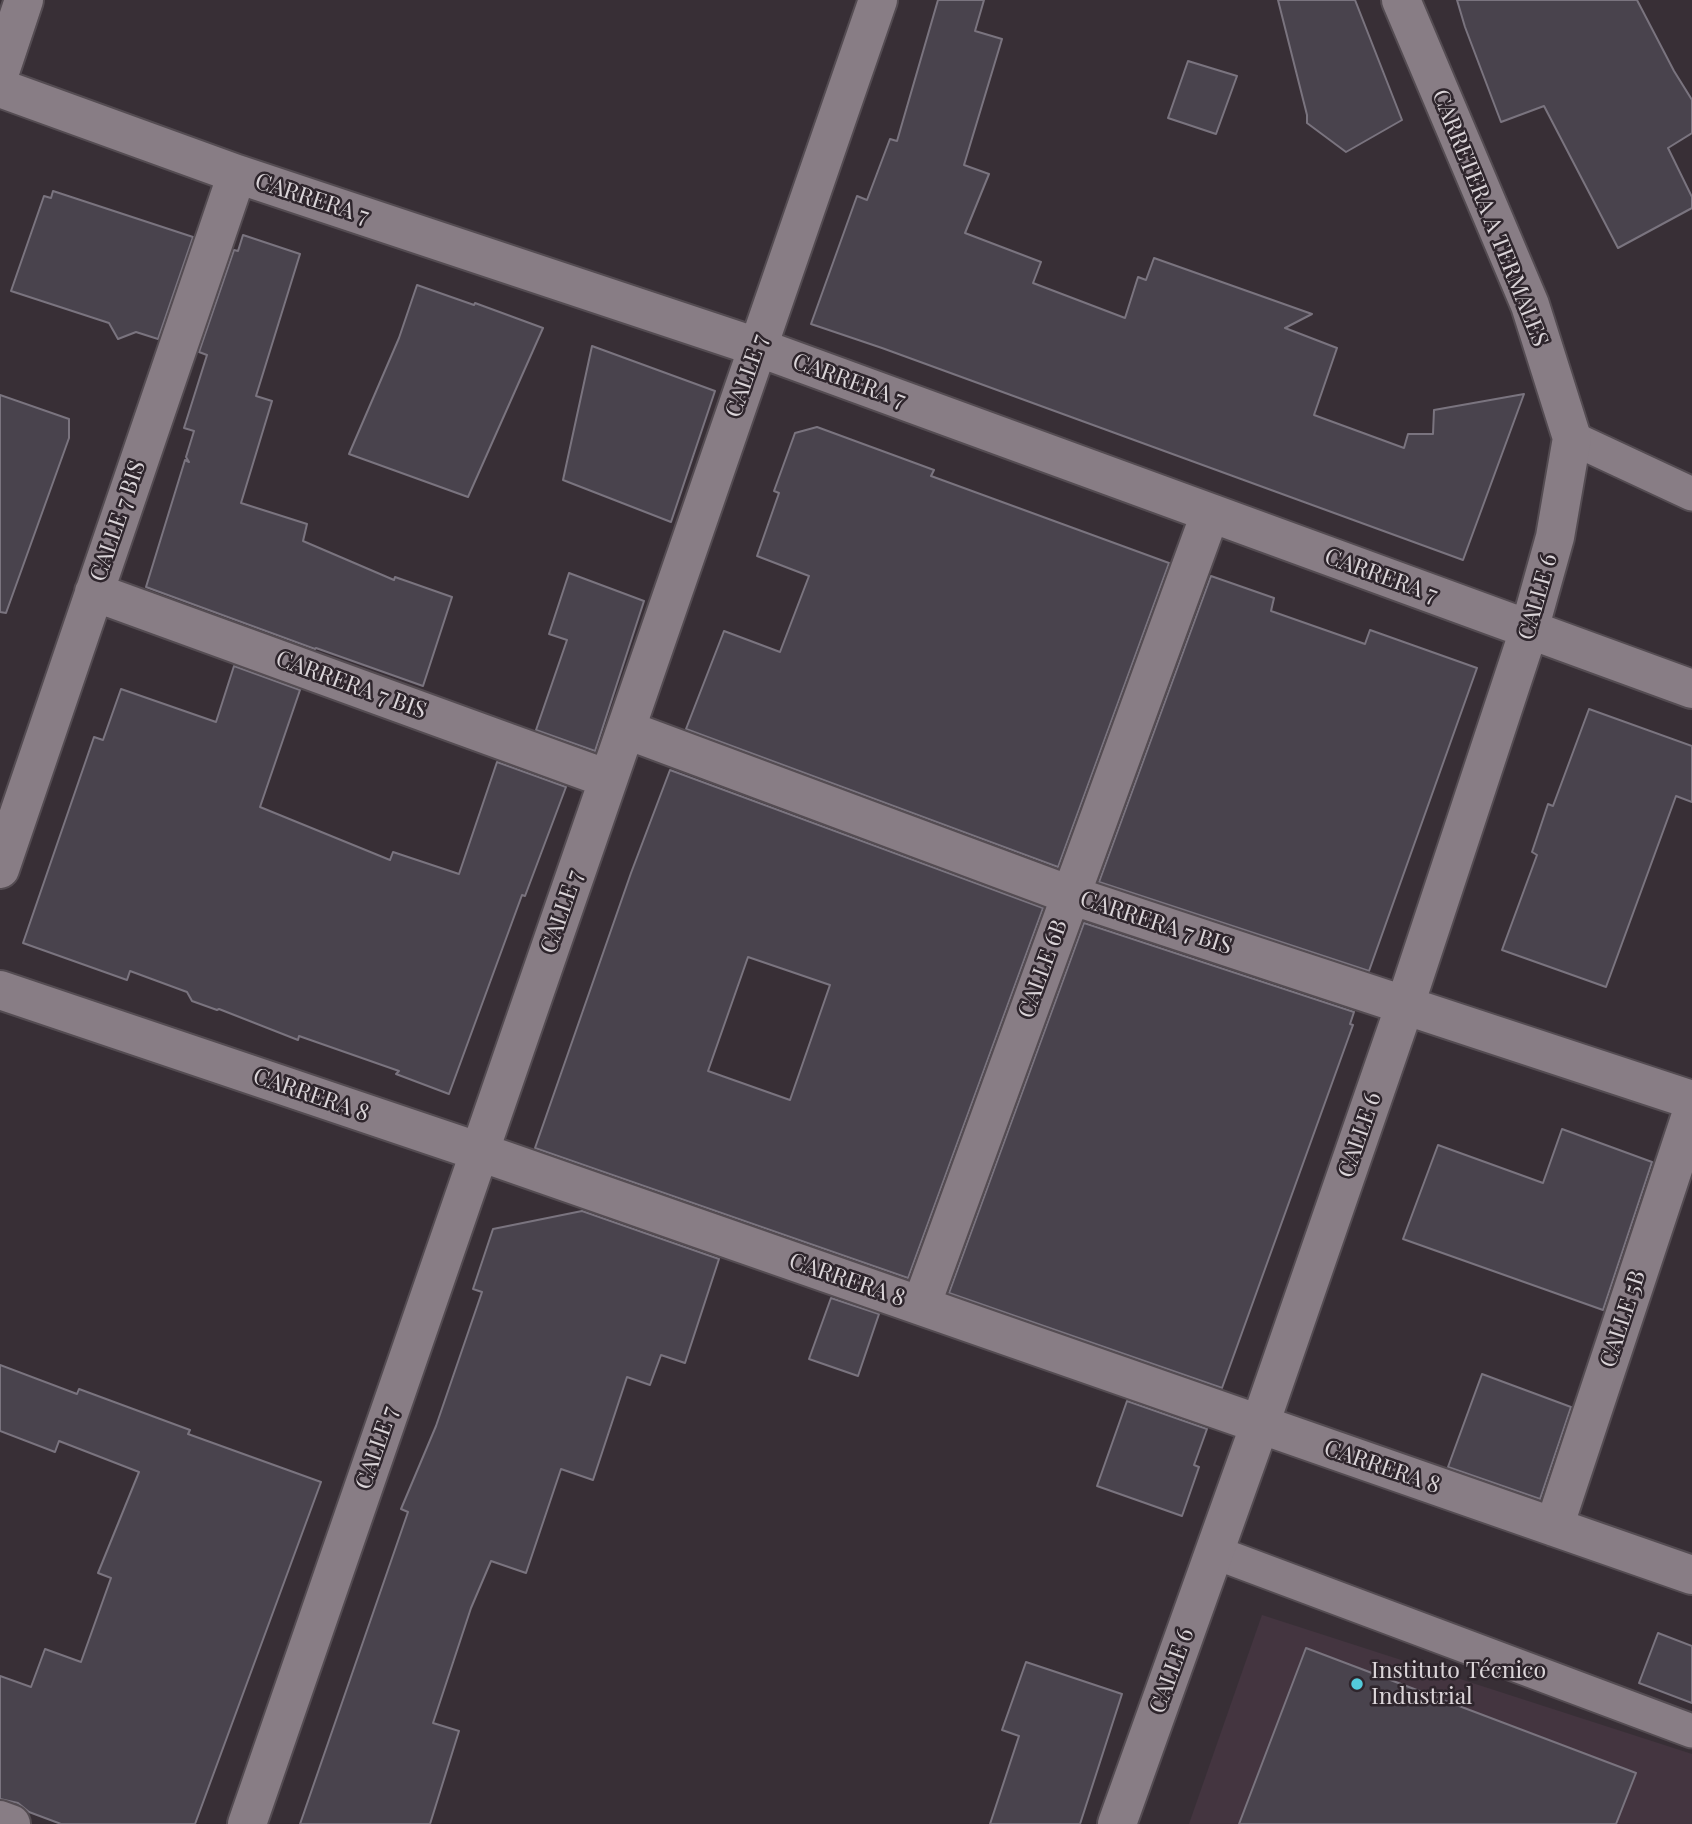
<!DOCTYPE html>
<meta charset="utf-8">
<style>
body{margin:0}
canvas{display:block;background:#382f36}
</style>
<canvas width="1692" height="1824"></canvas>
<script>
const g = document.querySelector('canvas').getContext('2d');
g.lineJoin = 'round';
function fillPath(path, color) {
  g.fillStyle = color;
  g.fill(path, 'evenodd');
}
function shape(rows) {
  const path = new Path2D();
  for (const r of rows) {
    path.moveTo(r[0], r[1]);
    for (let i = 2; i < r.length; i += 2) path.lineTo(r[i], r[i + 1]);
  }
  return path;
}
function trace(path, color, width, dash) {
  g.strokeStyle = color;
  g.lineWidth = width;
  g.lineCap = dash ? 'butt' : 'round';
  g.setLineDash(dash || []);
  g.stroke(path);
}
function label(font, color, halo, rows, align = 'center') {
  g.font = font + ' "Playfair Display",serif';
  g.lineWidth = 5;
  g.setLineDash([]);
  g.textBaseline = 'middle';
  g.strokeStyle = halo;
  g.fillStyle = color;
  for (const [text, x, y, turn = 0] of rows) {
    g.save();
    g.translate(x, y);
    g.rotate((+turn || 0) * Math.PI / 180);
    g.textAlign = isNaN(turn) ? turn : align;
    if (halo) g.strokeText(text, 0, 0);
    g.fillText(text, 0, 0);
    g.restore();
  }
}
const built = shape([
 [1262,1615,1692,1754,1692,1824,1189,1824]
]);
const building = shape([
 [938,0,984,0,975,31,1002,39,964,165,989,174,965,233,1041,262,1033,283,1125,318,1138,277,1146,280,1154,258,1312,314,1285,328,1337,348,1314,415,1404,448,1408,434,1433,434,1434,410,1524,394,1463,560,882,348,811,324,857,196,867,200,890,139,897,141,938,0],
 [1278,0,1355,0,1402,120,1346,152,1307,123,1307,115,1278,0],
 [1457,0,1637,0,1674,71,1692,100,1692,133,1668,148,1692,197,1692,208,1618,248,1544,106,1501,122,1465,27,1457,0],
 [1188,61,1237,76,1216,134,1168,118,1188,61],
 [53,191,193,237,158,339,136,332,118,339,109,323,11,291,44,196,51,198,53,191],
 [243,235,300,254,256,396,272,401,241,503,307,524,303,541,394,580,395,577,452,597,423,686,316,648,315,649,146,587,185,460,189,462,186,457,194,431,184,428,207,355,199,352,234,250,238,251,243,235],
 [417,285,474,305,475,303,543,328,468,497,349,454,399,338,417,285],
 [592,346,715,391,671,522,563,480,592,346],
 [0,395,69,419,69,438,6,613,0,612,0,395],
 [817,427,934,470,931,476,1169,563,1058,867,686,729,724,631,780,652,809,576,757,556,779,493,774,491,795,433,817,427],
 [569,573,644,601,595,751,536,730,567,640,549,634,569,573],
 [1211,576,1274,598,1271,611,1365,644,1370,630,1477,668,1369,971,1099,882,1211,576],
 [234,666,300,690,260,807,390,860,393,852,459,874,497,762,566,787,525,896,522,895,449,1094,396,1074,399,1071,299,1036,298,1040,219,1009,217,1010,192,1001,187,992,130,971,127,980,23,943,94,737,103,740,121,689,216,722,234,666],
 [1589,709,1692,746,1692,802,1676,796,1606,987,1502,950,1537,855,1532,852,1548,804,1553,806,1589,709],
 [670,770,1043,908,908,1278,535,1148,631,873,670,770],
 [748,957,830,985,790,1100,708,1071,748,957],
 [1084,923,1354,1012,1350,1024,1353,1025,1222,1388,949,1293,1084,923],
 [1562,1129,1652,1162,1603,1310,1403,1239,1438,1145,1543,1183,1562,1129],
 [582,1211,719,1259,685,1363,661,1355,650,1385,627,1377,593,1480,561,1469,526,1573,491,1561,471,1608,433,1723,459,1731,430,1824,300,1824,408,1512,401,1509,436,1426,482,1292,473,1289,493,1229,582,1211],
 [831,1298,879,1314,858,1376,809,1359,831,1298],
 [0,1365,77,1394,79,1389,190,1430,188,1434,321,1482,195,1824,61,1824,29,1812,18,1803,0,1799,0,1676,31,1687,45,1649,81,1662,111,1578,98,1573,139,1472,59,1441,55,1452,0,1431,0,1365],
 [1482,1374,1571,1407,1540,1499,1448,1467,1482,1374],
 [1127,1401,1207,1429,1194,1465,1199,1467,1182,1516,1097,1486,1127,1401],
 [1658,1633,1692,1646,1692,1703,1639,1683,1658,1633],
 [1306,1648,1636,1773,1616,1824,1239,1824,1306,1648],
 [1026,1662,1122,1694,1080,1824,990,1824,1019,1736,1002,1730,1026,1662]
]);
const service = shape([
 [1572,438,1692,494],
 [1214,1552,1692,1731]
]);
const minor = shape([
 [0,72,24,0],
 [0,88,237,174,757,347,1692,689],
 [94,592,608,779],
 [627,730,1070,895,1692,1100],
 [0,869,237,174],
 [0,990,480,1152,1692,1575],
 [921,1306,1210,514],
 [1554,1527,1692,1112],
 [0,1820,11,1824],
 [247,1824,878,0],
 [1117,1824,1260,1424,1405,1005,1529,630,1555,537,1572,438,1530,305,1401,0]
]);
const markers = [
 [1357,1684,7,"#53cbdb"]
];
const streetNames = [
 ["CARRERA 7",312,199,18],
 ["CARRETERA A TERMALES",1490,218,68],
 ["CALLE 7",747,376,-71],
 ["CARRERA 7",849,381,20],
 ["CALLE 7 BIS",118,521,-71],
 ["CARRERA 7",1381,576,20],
 ["CALLE 6",1538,597,-74],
 ["CARRERA 7 BIS",351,685,20],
 ["CALLE 7",562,912,-71],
 ["CARRERA 7 BIS",1156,923,18],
 ["CALLE 6B",1043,969,-70],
 ["CARRERA 8",311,1095,19],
 ["CALLE 6",1360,1135,-71],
 ["CARRERA 8",847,1280,19],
 ["CALLE 5B",1623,1319,-72],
 ["CALLE 7",377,1448,-71],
 ["CARRERA 8",1382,1467,19],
 ["CALLE 6",1172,1671,-70]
];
const poiNames = [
 ["Instituto Técnico",1371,1671],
 ["Industrial",1371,1697]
];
fillPath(built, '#443540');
fillPath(building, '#49434d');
trace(building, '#7a747f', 2);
trace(service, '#544c52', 37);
trace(minor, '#544c52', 42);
trace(service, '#887d85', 33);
trace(minor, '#887d85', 38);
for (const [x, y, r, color] of markers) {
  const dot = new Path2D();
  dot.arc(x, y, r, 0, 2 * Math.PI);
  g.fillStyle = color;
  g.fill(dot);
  trace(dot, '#2e252c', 2.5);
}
label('23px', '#dbd5d9', '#2e252c', streetNames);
label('23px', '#dbd5d9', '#2e252c', poiNames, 'left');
</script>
